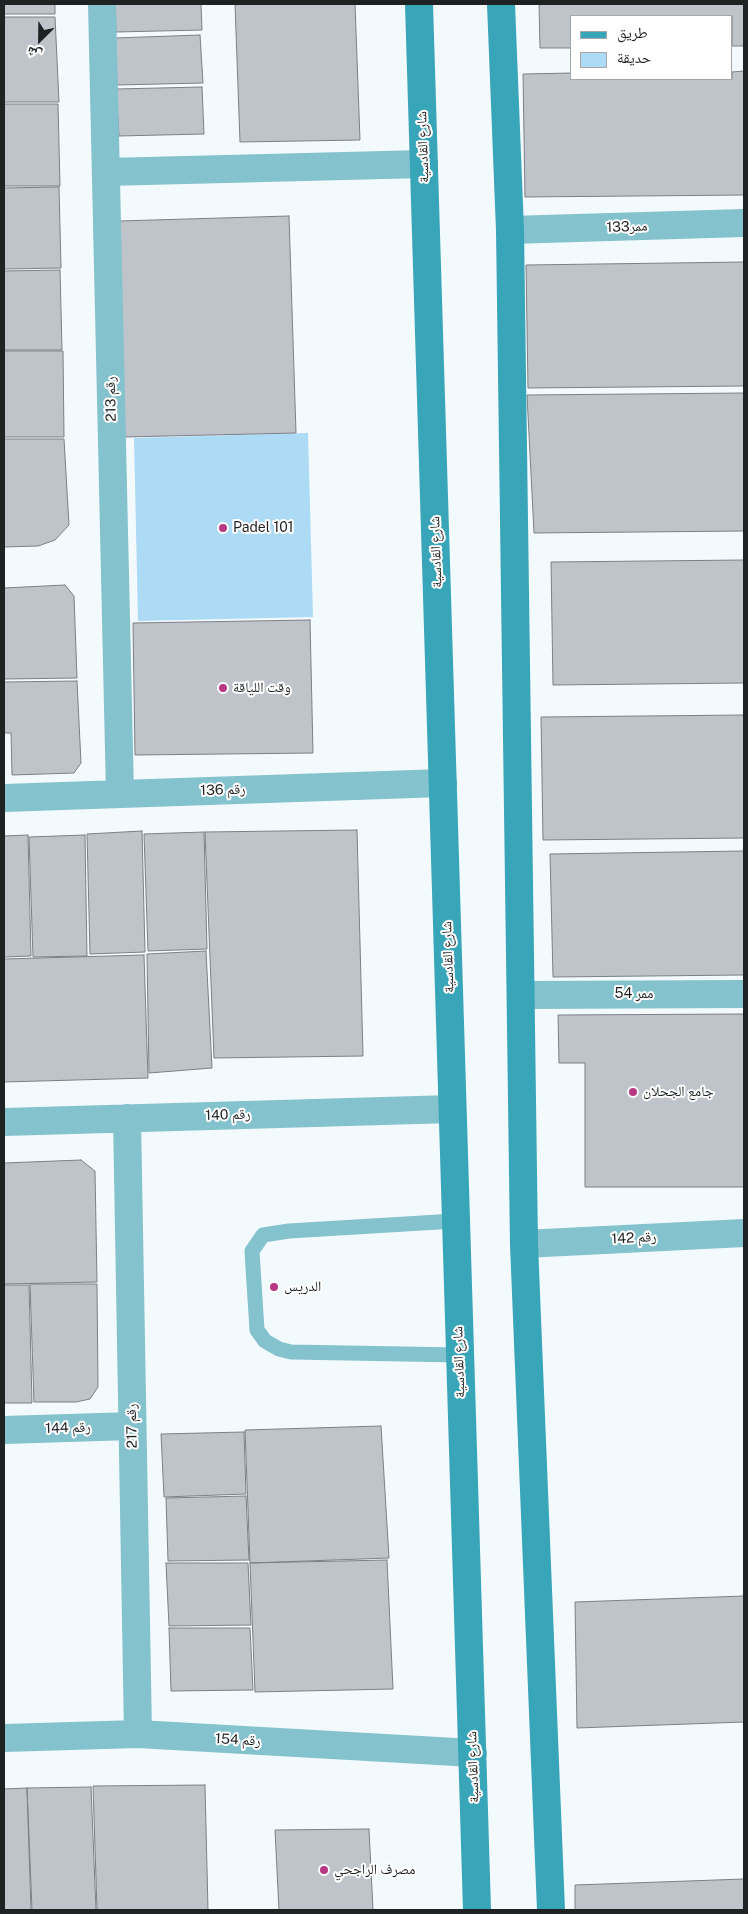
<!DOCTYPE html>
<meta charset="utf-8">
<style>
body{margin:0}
#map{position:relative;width:748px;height:1914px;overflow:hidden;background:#f3fafe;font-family:"Public Sans","Noto Naskh Arabic",sans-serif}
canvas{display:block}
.frame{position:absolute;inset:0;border:5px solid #1f2223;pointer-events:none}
.legend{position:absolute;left:570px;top:15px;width:162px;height:65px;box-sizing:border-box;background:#fff;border:1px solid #a5a7a7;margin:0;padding:6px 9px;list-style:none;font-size:15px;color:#1f2223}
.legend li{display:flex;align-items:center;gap:10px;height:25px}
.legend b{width:25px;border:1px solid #a5a7a7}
.north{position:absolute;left:15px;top:15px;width:50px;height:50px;-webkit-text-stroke:4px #fff;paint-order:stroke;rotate:203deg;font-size:14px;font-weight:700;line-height:20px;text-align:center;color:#1f2223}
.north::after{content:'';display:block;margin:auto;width:18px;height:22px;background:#1f2223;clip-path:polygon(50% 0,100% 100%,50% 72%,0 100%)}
</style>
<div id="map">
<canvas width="748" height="1914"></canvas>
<div class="frame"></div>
<ul class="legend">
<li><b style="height:6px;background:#39a5b9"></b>طريق</li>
<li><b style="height:14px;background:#addaf4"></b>حديقة</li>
</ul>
<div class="north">ش</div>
</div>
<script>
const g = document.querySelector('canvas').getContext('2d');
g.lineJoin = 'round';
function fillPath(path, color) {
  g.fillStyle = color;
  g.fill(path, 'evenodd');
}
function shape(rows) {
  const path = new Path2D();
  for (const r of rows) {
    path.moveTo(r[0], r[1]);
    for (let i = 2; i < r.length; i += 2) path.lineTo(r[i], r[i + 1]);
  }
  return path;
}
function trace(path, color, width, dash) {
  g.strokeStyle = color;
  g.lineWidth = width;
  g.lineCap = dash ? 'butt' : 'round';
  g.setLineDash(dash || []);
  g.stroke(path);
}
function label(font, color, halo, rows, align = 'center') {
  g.font = font + ' "Public Sans","Noto Naskh Arabic",sans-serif';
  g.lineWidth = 4;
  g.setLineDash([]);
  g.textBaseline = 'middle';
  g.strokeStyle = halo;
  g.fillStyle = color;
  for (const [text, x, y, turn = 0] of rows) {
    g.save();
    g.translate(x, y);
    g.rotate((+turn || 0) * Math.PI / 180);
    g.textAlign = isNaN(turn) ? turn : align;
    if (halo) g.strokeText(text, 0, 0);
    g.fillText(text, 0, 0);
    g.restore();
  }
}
const green = shape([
 [308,433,313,617,138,621,134,438]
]);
const building = shape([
 [4,4,55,4,55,14,4,14,4,4],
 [115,4,201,4,202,30,116,32,115,4],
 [235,4,355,4,360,140,240,142,235,4],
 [539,4,744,4,744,46,732,46,732,16,572,16,572,48,540,48,539,4],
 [4,17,55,17,59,102,4,102,4,17],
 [200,35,203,83,117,85,115,38,200,35],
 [744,71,744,195,525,197,523,74,572,73,572,79,732,79,732,72,744,71],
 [202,87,204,134,119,136,116,89,202,87],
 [4,104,58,104,60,186,4,186,4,104],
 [59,187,61,268,4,269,4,188,59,187],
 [289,216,296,433,124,437,119,221,289,216],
 [744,262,744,386,528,388,526,265,744,262],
 [60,270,62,350,4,350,4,271,60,270],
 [4,351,63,351,64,437,4,437,4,351],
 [744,393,744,531,534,533,527,395,744,393],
 [4,439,64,439,69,525,55,540,38,546,4,547,4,439],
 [744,560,744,683,553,685,551,562,744,560],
 [65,585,74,596,77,678,4,679,4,588,65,585],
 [310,620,313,753,135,755,133,623,310,620],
 [77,681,81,763,74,773,12,775,11,733,4,733,4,682,77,681],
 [744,715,744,838,543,840,541,717,744,715],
 [357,830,363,1056,214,1058,205,832,357,830],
 [142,831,145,952,90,954,87,834,142,831],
 [204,832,207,949,148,951,144,834,204,832],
 [28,835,31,956,4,957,4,836,28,835],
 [85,835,87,956,33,957,29,837,85,835],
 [744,851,744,975,553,977,550,854,744,851],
 [206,951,212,1068,149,1073,147,954,206,951],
 [144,955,148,1078,4,1082,4,959,144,955],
 [744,1014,744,1187,585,1187,585,1063,559,1063,558,1015,744,1014],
 [81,1160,95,1171,97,1282,4,1284,4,1163,81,1160],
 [30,1284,97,1284,98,1387,90,1399,76,1402,34,1402,30,1284],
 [4,1285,29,1285,32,1403,4,1403,4,1285],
 [381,1426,389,1558,250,1563,245,1430,381,1426],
 [244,1432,246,1494,164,1497,161,1434,244,1432],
 [246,1496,249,1560,168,1561,166,1498,246,1496],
 [387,1560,393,1689,255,1692,250,1563,387,1560],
 [166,1563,248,1563,251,1625,169,1626,166,1563],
 [744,1596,744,1722,577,1728,575,1602,744,1596],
 [169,1628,250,1628,253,1690,171,1691,169,1628],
 [205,1785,208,1910,97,1910,93,1786,205,1785],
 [91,1787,96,1910,32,1910,27,1788,91,1787],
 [27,1788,31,1910,4,1910,4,1789,27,1788],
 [369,1829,373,1910,279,1910,275,1830,369,1829],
 [744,1879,744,1910,575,1910,575,1885,744,1879]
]);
const lane = shape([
 [455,1221,289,1231,263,1235,252,1251,257,1330,265,1341,279,1349,291,1352,459,1355]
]);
const street = shape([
 [102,4,120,794],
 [106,172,424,164],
 [510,230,744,223],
 [4,798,443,783],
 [524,995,744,994],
 [127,1118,138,1734],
 [4,1122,452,1109],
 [524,1244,744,1233],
 [4,1430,132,1426],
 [4,1738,138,1734,473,1753]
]);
const secondary = shape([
 [419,4,477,1910],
 [501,4,510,230,524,1244,551,1910]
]);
const markers = [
 [223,528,5,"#b73782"],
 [223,688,5,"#b73782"],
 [633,1092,5,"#b73782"],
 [274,1287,5,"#b73782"],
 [324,1870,5,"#b73782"]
];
const streetNames = [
 ["شارع القادسية",423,147,-92],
 ["ممر133",627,227,-2],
 ["رقم 213",111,399,-91],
 ["شارع القادسية",436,552,-92],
 ["رقم 136",223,790,-2],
 ["شارع القادسية",448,957,-92],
 ["ممر 54",634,994],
 ["رقم 140",228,1115,-2],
 ["رقم 142",634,1238,-3],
 ["شارع القادسية",459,1362,-92],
 ["رقم 217",132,1426,-91],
 ["رقم 144",68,1428,-2],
 ["رقم 154",238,1740,3],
 ["شارع القادسية",473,1767,-92]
];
const poiNames = [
 ["Padel 101",233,528],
 ["وقت اللياقة",233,688],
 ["جامع الجحلان",643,1092],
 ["الدريس",284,1287],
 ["مصرف الراجحي",334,1870]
];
fillPath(green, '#addaf4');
fillPath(building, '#bfc4ca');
trace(building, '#7c8086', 1);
trace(lane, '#84c2ce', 15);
trace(street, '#84c2ce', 28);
trace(secondary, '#39a5b9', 28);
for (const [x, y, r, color] of markers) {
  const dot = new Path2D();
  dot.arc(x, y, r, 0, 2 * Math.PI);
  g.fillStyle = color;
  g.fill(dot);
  trace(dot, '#fff', 2);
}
label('14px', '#1f2223', '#fff', streetNames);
label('14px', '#1f2223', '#fff', poiNames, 'left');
</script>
